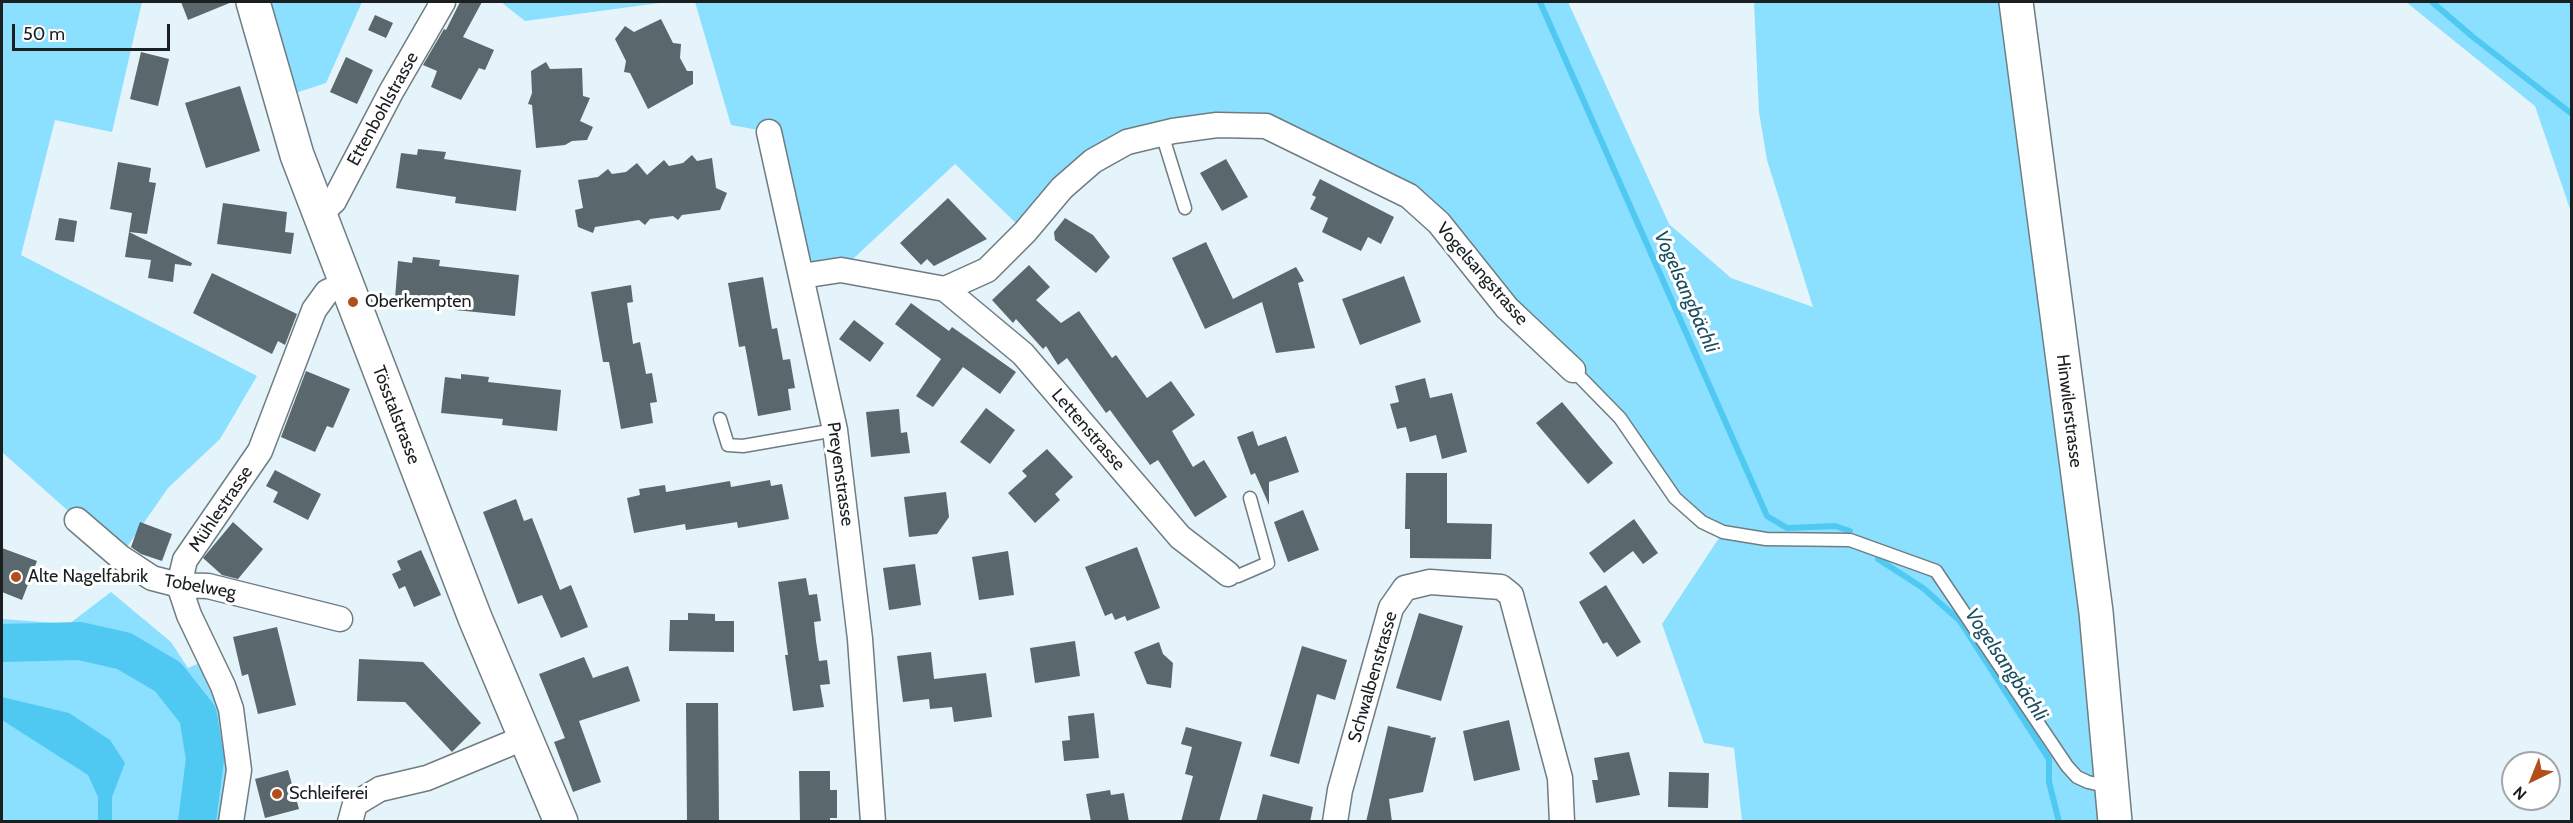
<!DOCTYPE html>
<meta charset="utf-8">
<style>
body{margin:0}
#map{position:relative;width:2573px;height:823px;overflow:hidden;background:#e5f4fa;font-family:Cabin,sans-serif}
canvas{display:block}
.frame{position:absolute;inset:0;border:3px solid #1a1f22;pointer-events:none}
.north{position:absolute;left:2501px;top:751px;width:60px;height:60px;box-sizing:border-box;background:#fff;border:2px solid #a3a5a7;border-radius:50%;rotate:223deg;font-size:16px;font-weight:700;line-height:24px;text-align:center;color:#1a1f22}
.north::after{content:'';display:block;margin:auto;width:21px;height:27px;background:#b24e1a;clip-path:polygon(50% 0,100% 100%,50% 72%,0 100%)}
.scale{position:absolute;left:12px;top:24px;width:158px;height:27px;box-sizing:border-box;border:3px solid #1a1f22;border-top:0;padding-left:8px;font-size:18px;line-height:21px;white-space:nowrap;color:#1a1f22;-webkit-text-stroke:4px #fff;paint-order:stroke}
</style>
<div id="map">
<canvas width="2573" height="823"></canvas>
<div class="frame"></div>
<div class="north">N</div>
<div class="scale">50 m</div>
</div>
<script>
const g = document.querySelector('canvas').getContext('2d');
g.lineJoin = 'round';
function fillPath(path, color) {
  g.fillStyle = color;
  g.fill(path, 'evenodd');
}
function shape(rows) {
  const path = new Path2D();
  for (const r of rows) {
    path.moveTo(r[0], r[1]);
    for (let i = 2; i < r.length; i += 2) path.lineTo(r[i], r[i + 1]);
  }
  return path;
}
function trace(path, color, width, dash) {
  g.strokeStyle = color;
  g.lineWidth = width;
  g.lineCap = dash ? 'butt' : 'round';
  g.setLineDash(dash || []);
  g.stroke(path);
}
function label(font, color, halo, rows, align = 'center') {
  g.font = font + ' Cabin,sans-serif';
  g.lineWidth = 6;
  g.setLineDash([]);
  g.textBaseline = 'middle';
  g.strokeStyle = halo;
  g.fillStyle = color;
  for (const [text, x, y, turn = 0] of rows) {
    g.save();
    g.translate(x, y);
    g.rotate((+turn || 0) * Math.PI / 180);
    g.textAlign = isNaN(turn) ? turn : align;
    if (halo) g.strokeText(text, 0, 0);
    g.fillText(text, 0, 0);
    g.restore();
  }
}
const green = shape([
 [2,2,142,2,112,132,55,120,21,255,257,376,220,439,168,488,120,557,2,452],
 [253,2,362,2,326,83,280,98],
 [501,2,667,2,525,21],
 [695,2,1568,2,1669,224,1731,278,1813,307,1767,160,1759,112,1754,2,2016,2,2121,821,1742,821,1734,748,1704,743,1662,624,1723,532,1675,498,1620,418,1439,223,1266,126,1127,142,1025,232,955,164,841,270,802,276,769,132,731,125],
 [2406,2,2571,2,2571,212,2535,106],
 [111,592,171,642,188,668,211,658,223,686,231,821,5,821,2,818,2,619,69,624]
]);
const water = shape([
 [2,697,69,713,110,740,125,763,112,797,112,821,98,821,98,797,88,775,2,720]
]);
const stream = shape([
 [1540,2,1767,516,1787,528,1835,526,1850,531],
 [2432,2,2473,37,2572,114],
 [1878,559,1923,588,1960,621,2049,759,2049,782,2059,822]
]);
const river = shape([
 [2,643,80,641,124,651,168,677,198,715,205,759,197,822]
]);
const building = shape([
 [181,2,232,2,188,20],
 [460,2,482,2,463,37,494,50,485,70,479,68,461,100,431,87,437,71,423,65,444,29,446,30],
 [375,15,393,23,386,38,368,30],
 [661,19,673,43,681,44,680,58,687,71,693,71,693,84,648,109,630,73,624,72,626,61,615,39,625,26,634,32],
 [141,52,169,59,158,106,130,99],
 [346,57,373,70,357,104,330,92],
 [546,62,550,69,582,68,583,96,590,98,580,121,593,127,587,140,572,141,565,145,536,148,532,105,528,104,532,93,531,71],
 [240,86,260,151,206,168,185,103],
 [418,149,446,152,444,159,521,170,516,211,455,203,456,197,396,188,401,153,417,155],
 [692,155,697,161,712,158,716,188,727,193,720,210,682,215,678,220,673,216,650,219,645,225,639,220,595,227,593,233,578,227,575,210,583,208,578,180,598,177,608,169,612,174,626,172,637,163,647,175,664,160,669,166,683,163],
 [1226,159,1248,197,1222,211,1200,173],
 [118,162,151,168,149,182,156,183,147,234,129,232,132,213,110,209],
 [1320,179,1394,217,1381,244,1368,237,1361,251,1322,232,1328,218,1310,209,1316,197,1312,195],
 [948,198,987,239,934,266,927,259,921,265,900,243],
 [223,203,287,212,285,232,294,233,291,254,217,244],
 [59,218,77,221,74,242,55,240],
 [1065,218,1093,235,1110,257,1096,273,1055,240,1054,232],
 [129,232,192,263,191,266,175,264,173,282,148,278,151,260,125,257],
 [1206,242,1233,299,1296,267,1304,281,1298,283,1315,348,1276,353,1262,302,1205,329,1172,258],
 [413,257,440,260,439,266,519,275,515,316,455,310,455,304,395,298,398,261,412,263],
 [1029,265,1050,287,1036,300,1061,323,1079,311,1112,358,1116,355,1147,398,1171,381,1195,415,1172,431,1193,467,1204,460,1227,497,1195,517,1158,460,1150,465,1110,410,1106,413,1067,358,1058,365,1046,346,1043,349,1016,319,1013,323,992,300],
 [212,273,297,314,285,345,278,341,272,354,193,313],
 [1404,276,1421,322,1360,345,1342,299],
 [763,277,772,329,777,328,783,360,790,359,795,388,788,389,791,410,758,416,745,346,739,347,728,283],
 [631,285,633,302,627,303,633,344,640,342,646,374,652,373,657,402,650,403,653,423,621,429,609,362,603,362,591,292],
 [911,303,949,331,952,327,1016,372,1000,394,963,367,933,407,916,396,941,359,895,324],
 [854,320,884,343,870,362,839,339],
 [306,371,350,389,333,428,327,426,315,452,281,437],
 [461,374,489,377,488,382,561,390,557,431,502,425,503,419,441,413,445,377,461,379],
 [1425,378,1430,398,1452,393,1467,452,1442,459,1436,435,1410,442,1406,427,1397,429,1390,404,1399,402,1395,386],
 [1562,402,1613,463,1588,484,1536,423],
 [986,408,1015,430,990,464,960,442],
 [899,409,901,433,907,432,910,453,871,457,866,412],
 [1253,431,1258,446,1286,436,1299,472,1269,482,1269,505,1255,473,1251,475,1237,437],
 [1047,449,1073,477,1055,494,1060,500,1035,523,1008,493,1027,476,1022,471],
 [275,470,321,494,308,520,273,502,278,492,266,486],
 [1406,473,1447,473,1447,523,1492,524,1491,559,1410,558,1410,529,1405,529],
 [770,480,771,486,782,484,789,519,738,528,737,522,686,530,685,524,634,533,627,498,640,495,639,489,665,485,666,492,730,481,731,487],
 [946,492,949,517,937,534,909,537,904,497],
 [516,499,524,521,532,518,560,590,571,585,588,627,561,638,542,595,518,604,483,512],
 [1303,510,1319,550,1288,562,1274,522],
 [1634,519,1658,553,1643,564,1633,551,1604,573,1589,553],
 [140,522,172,534,162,561,141,554,131,547],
 [233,522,263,549,238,579,222,575,203,558],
 [1137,547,1160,608,1127,621,1125,616,1115,620,1112,613,1105,616,1085,567],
 [2,548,37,561,22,600,2,592],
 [421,550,441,595,414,607,405,586,399,589,392,574,401,570,397,561],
 [1008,551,1014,595,979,600,972,557],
 [915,564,921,605,889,610,883,568],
 [806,578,809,595,817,594,821,621,814,622,816,641,819,661,827,660,830,684,820,685,824,707,793,711,785,655,788,655,778,582],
 [1606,585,1641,642,1617,657,1607,642,1603,644,1579,602],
 [688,613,715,614,715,621,734,621,734,652,669,651,670,620,688,620],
 [1419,613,1463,626,1441,701,1396,688],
 [277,627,296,705,258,714,248,674,242,676,233,637],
 [1075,641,1080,676,1035,683,1030,648],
 [1159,642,1163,654,1173,663,1171,688,1147,684,1134,652],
 [1302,646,1347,660,1335,700,1317,694,1299,764,1270,756],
 [931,652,934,679,986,673,992,717,954,722,952,707,930,709,929,699,903,702,897,656],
 [584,657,593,678,628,666,640,701,579,721,601,782,573,792,554,742,565,738,539,674],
 [359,659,423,662,481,723,452,752,405,702,357,701],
 [686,703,718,703,719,822,687,822],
 [1094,713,1099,758,1064,761,1062,741,1070,740,1068,716],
 [1509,720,1520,770,1474,781,1463,731],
 [1388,726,1431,736,1430,738,1436,737,1423,792,1389,799,1392,822,1366,822],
 [1186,727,1242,742,1219,822,1181,822,1193,776,1185,774,1192,747,1181,744],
 [1629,752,1640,795,1596,803,1592,780,1598,780,1594,758],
 [288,770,299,809,265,818,255,779],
 [799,771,830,771,830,790,837,790,837,818,830,818,830,822,800,822],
 [1669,772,1709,773,1708,808,1668,807],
 [1110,790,1111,795,1124,793,1129,822,1091,822,1086,794],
 [1263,794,1313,807,1310,822,1256,822]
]);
const service = shape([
 [1162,134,1185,208],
 [1573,370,1620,418,1675,498,1702,522,1723,532,1766,539,1850,540,1936,571,2067,766,2077,777,2088,782,2110,787],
 [720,419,728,445,743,446,835,430],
 [1228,574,1238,576,1268,563,1250,498]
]);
const minor = shape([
 [769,132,835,430,860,639,873,822],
 [320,214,334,201,391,92,443,2],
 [802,276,841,270,945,289,987,270,1025,232,1062,188,1093,161,1127,142,1173,131,1217,125,1266,126,1409,196,1439,223,1507,308,1573,370],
 [945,289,1023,354,1180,537,1228,574],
 [77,520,120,557,152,578,179,585,208,586,340,619],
 [231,822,239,770,231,709,223,686,189,615,179,585,185,560,260,451,314,310,327,292,346,283],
 [350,822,355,804,380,789,427,778,526,737],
 [1335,822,1340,790,1391,608,1405,588,1430,582,1501,587,1511,595,1560,778,1562,822]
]);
const secondary = shape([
 [253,2,297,155,475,618,561,822],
 [2016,2,2096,612,2115,822]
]);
const markers = [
 [353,302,6,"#b24e1a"],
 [16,577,6,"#b24e1a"],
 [277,794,6,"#b24e1a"]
];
const streetNames = [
 ["Ettenbohlstrasse",383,109,-61],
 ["Vogelsangstrasse",1482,274,49],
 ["Hinwilerstrasse",2069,411,83],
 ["Tösstalstrasse",396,415,69],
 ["Lettenstrasse",1088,430,49],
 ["Preyenstrasse",840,474,82],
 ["Mühlestrasse",221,509,-56],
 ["Tobelweg",200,587,10],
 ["Schwalbenstrasse",1373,677,-74]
];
const poiNames = [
 ["Oberkempten",365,302],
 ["Alte Nagelfabrik",28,577],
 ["Schleiferei",289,794]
];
const waterNames = [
 ["Vogelsangbächli",1686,292,66],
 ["Vogelsangbächli",2006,665,56]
];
fillPath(green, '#8bdfff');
fillPath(water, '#50c9f2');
trace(stream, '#50c9f2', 6);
trace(river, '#50c9f2', 38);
fillPath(building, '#5a676c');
trace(service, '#6f7d82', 15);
trace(minor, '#6f7d82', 27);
trace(secondary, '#6f7d82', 36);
trace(service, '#fff', 12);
trace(minor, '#fff', 24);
trace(secondary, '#fff', 33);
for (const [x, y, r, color] of markers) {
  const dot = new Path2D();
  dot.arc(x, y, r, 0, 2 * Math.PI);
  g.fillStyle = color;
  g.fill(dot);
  trace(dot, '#fff', 2);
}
label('18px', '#1a1f22', '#fff', streetNames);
label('18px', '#1a1f22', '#fff', poiNames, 'left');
label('italic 20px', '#1b4e5f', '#fff', waterNames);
</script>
